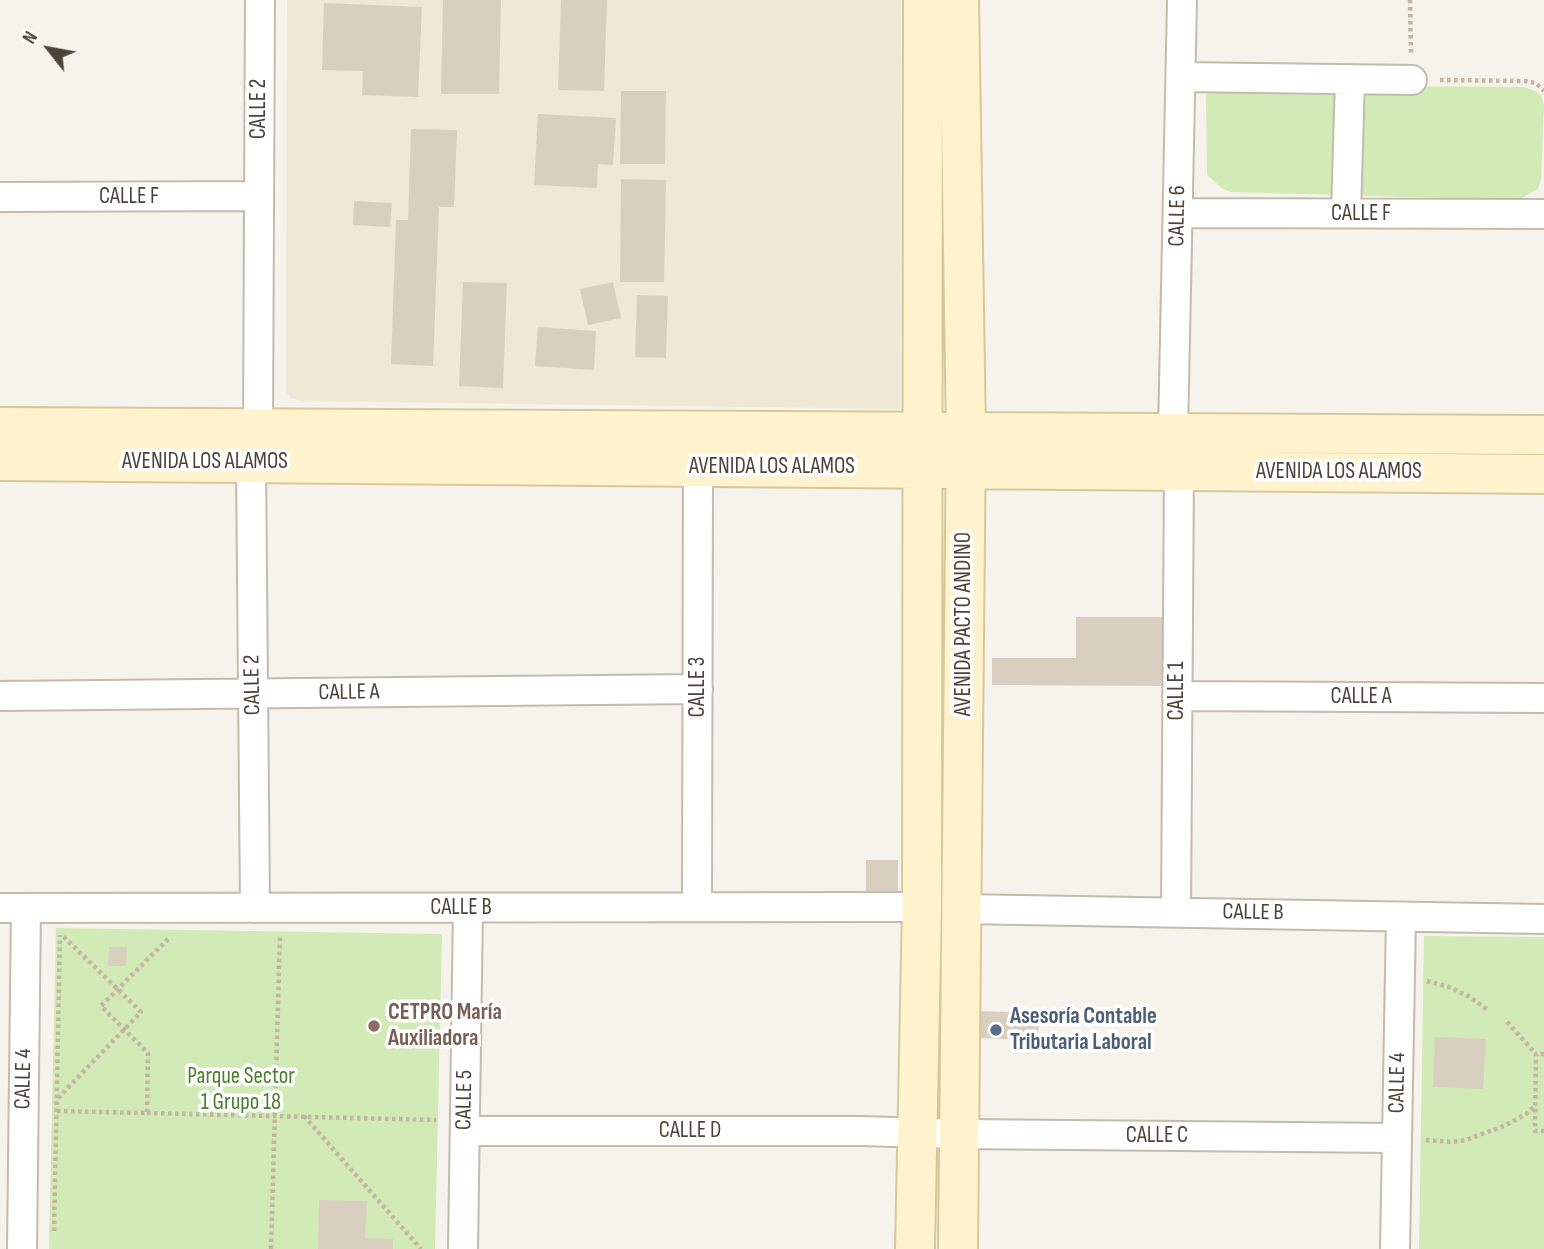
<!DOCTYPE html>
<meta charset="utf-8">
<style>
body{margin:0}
#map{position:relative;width:1544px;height:1249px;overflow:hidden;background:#f6f3ec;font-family:"Sofia Sans Condensed",sans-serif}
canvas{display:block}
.north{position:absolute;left:14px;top:14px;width:70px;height:70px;-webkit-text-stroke:5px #fff;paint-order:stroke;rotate:301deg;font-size:19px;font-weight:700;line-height:28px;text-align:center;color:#4b4439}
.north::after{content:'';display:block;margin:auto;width:24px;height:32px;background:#4b4439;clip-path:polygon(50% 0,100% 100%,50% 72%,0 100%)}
</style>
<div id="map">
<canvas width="1544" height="1249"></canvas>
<div class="north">N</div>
</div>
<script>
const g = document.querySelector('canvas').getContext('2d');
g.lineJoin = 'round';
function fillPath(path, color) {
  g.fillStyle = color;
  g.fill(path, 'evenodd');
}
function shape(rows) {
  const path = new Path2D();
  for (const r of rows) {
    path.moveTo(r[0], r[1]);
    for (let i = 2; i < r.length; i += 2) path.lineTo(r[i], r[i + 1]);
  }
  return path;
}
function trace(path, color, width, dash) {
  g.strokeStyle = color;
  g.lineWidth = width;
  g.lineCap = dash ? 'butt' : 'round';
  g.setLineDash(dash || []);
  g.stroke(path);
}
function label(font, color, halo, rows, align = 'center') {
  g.font = font + ' "Sofia Sans Condensed",sans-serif';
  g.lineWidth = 7;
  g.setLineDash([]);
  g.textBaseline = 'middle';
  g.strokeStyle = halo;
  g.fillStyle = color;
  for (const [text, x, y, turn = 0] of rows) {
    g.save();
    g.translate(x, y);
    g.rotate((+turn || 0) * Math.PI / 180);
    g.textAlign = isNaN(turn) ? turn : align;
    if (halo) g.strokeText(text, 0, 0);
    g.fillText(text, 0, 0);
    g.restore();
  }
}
const education = shape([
 [287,0,901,0,900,409,299,401,291,398,286,391]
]);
const green = shape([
 [1215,85,1524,87,1535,91,1541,95,1544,105,1541,180,1538,189,1518,200,1231,192,1223,189,1207,175,1206,96,1210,87],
 [56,928,442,934,435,1249,49,1249],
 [1424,936,1544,937,1544,1249,1419,1249]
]);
const building = shape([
 [443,0,501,0,499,94,441,94],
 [561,0,607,0,604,91,558,90],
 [324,3,422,7,418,97,362,95,363,71,322,70],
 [621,91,666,91,665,164,620,164],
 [538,114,616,118,613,165,598,164,597,188,534,185],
 [411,129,457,130,454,207,439,207,433,366,391,364,396,220,408,220],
 [621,179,666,180,664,282,620,282],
 [354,201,392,203,390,227,353,225],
 [463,282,507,283,503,388,459,386],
 [613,282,621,318,588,325,580,289],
 [637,295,668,296,666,358,635,357],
 [538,327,596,331,594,370,535,366],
 [1076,617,1169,617,1169,686,992,685,992,658,1076,658],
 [866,860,898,860,898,898,866,898],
 [109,947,127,947,126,966,108,966],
 [977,1011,1039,1013,1038,1040,976,1038],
 [1435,1037,1486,1039,1483,1089,1433,1087],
 [319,1200,367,1201,365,1238,393,1239,393,1249,318,1249]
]);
const path = shape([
 [1410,0,1411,53],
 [1440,80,1525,81,1536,83,1544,91],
 [1427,981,1449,987,1470,997,1489,1011],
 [1507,1022,1536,1054],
 [1544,1054,1536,1054,1535,1131,1544,1131],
 [58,1098,141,1012,63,936],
 [57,1111,147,1113,148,1053,101,1006,170,937],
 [147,1113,436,1120],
 [304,1116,421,1249],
 [1426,1140,1452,1142,1466,1140,1506,1125,1526,1114,1535,1106],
 [54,1231,60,935],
 [271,1249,280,935]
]);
const street = shape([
 [1181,77,1412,80],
 [0,197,259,196],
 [1178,213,1544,214],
 [1346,213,1350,79],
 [258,429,260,0],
 [1173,433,1182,0],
 [251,463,255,908],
 [0,696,698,689],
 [1177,696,1544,698],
 [697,907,698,467],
 [0,908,922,907],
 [961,909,1544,919],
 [1176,912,1179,471],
 [465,1131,861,1131,959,1134,1397,1138],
 [22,1249,26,908],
 [463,1249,468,908],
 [1395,1249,1401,917]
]);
const secondary = shape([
 [0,427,1544,435],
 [0,461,1544,474],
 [915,1249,922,907,923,0],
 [958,1249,966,432,959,0]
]);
const markers = [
 [374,1026,7,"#8d6e63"],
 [996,1030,7,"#5c6f8a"]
];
const streetNames = [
 ["CALLE 2",259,109,-90],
 ["CALLE F",129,197],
 ["CALLE F",1361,214],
 ["CALLE 6",1178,216,-89],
 ["AVENIDA LOS ALAMOS",205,462],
 ["AVENIDA LOS ALAMOS",772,467],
 ["AVENIDA LOS ALAMOS",1339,472],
 ["AVENIDA PACTO ANDINO",964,624,-90],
 ["CALLE 2",253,685,-91],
 ["CALLE 3",698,687,-90],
 ["CALLE 1",1177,691,-90],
 ["CALLE A",349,693,-1],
 ["CALLE A",1361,697],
 ["CALLE B",461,908],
 ["CALLE B",1253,913,1],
 ["CALLE 4",24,1079,-89],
 ["CALLE 4",1398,1083,-89],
 ["CALLE 5",465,1100,-89],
 ["CALLE D",690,1131],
 ["CALLE C",1157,1136]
];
const educationNames = [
 ["CETPRO María",388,1013],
 ["Auxiliadora",388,1039]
];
const serviceNames = [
 ["Asesoría Contable",1010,1017],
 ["Tributaria Laboral",1010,1043]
];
const parkNames = [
 ["Parque Sector",241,1077],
 ["1 Grupo 18",241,1103]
];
fillPath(education, '#efe8d6');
fillPath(green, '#d2eab5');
fillPath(building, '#d8cfc1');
trace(street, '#c2bbae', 32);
trace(secondary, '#d6c79b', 42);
trace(path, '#c4b79f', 4.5, [3.5, 3.5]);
trace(street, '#fff', 28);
trace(secondary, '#fff3cd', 38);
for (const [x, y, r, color] of markers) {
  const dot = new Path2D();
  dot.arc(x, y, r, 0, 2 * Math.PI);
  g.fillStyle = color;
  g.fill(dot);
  trace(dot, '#fff', 2.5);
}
label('23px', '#4b4439', '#fff', streetNames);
label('bold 23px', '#785e54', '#fff', educationNames, 'left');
label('bold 23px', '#4e5e75', '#fff', serviceNames, 'left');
label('23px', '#4a7f2a', '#fff', parkNames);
</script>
